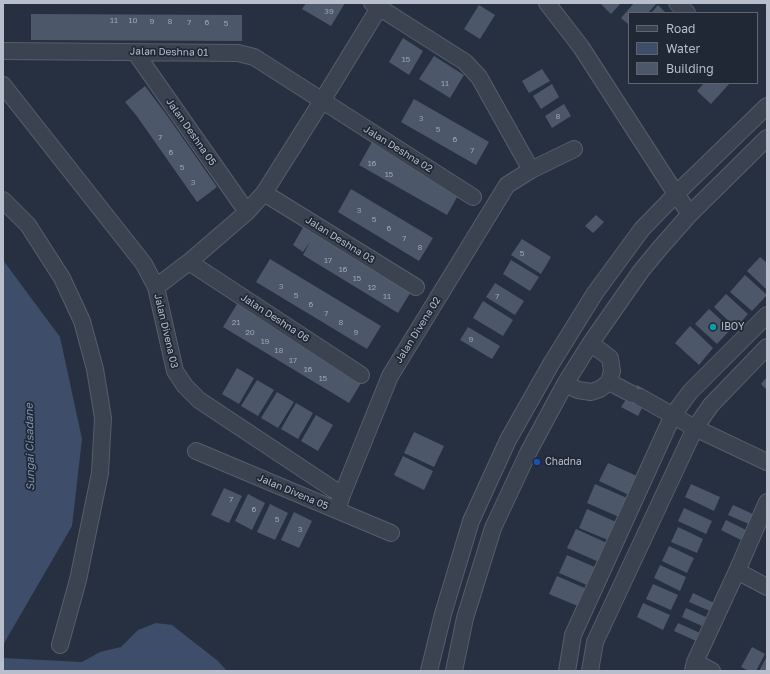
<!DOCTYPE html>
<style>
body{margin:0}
#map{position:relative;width:770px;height:674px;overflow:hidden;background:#273041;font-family:"Golos Text",sans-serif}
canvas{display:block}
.frame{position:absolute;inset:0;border:4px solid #b8becb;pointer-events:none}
.legend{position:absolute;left:628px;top:12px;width:130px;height:72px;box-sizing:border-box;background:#202836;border:1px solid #5d6472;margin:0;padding:5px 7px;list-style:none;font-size:12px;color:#b8becb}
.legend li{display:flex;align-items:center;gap:8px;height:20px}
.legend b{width:20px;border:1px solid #5d6472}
</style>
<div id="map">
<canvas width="770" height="674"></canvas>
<div class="frame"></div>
<ul class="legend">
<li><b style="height:5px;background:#3b4351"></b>Road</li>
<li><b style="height:11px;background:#3e4d69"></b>Water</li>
<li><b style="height:11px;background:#4d576a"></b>Building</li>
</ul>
</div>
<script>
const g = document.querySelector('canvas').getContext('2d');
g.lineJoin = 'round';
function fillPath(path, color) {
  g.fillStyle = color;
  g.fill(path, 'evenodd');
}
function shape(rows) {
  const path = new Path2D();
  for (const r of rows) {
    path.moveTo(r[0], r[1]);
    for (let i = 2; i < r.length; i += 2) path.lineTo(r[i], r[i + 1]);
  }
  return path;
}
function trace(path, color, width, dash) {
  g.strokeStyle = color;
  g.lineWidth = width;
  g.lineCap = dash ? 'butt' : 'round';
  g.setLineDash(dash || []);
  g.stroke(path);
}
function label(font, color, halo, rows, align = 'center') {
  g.font = font + ' "Golos Text",sans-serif';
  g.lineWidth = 3.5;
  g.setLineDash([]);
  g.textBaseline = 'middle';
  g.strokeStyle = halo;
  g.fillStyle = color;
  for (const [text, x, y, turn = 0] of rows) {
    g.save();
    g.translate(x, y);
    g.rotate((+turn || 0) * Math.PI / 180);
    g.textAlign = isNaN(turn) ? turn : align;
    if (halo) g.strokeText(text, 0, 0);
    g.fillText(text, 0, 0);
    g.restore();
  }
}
const water = shape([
 [3,260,60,337,82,439,72,526,3,645],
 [156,623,172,625,218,661,227,671,3,671,3,658,82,662,100,652,121,647,138,630]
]);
const building = shape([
 [306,3,345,3,331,26,302,9],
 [600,3,621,3,611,14],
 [634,3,657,3,648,13,629,13,629,25,621,18],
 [479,5,495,15,480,39,464,29],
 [658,5,666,13,651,13],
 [31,14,242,15,242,41,31,40],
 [403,38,423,51,409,75,389,62],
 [434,56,464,75,450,98,419,79],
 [542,69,550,81,529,93,522,81],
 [704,83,730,83,711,104,697,91],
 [552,84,559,97,541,109,533,96],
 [145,86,166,114,217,187,197,202,136,115,125,102],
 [414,99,489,142,476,165,401,122],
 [564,104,571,116,552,128,545,116],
 [372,142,460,192,447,215,359,165],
 [351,189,433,238,419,261,338,212],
 [596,215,604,222,593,233,585,226],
 [305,224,412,290,398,313,303,255,310,242,303,252,293,245],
 [522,239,551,257,541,274,511,255],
 [760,257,767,263,767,290,747,271],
 [270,259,381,326,367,349,256,282],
 [511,260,539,277,530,291,503,274],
 [745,275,767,295,752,311,730,292],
 [495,283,524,301,515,315,486,297],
 [726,294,748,314,736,328,714,307],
 [483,301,513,320,503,336,473,318],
 [237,304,363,380,349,403,223,327],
 [709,309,731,329,717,344,695,324],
 [690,326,713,348,699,365,675,343],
 [468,327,500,346,492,359,460,340],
 [237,368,254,378,239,404,222,394],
 [767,377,767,390,761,384],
 [257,380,274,390,258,416,241,406],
 [637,385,644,389,637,403,643,406,638,416,621,407,627,398,629,399],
 [277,392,294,402,278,428,261,418],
 [296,403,313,413,298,439,281,429],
 [316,415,333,425,318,451,301,441],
 [414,432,444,446,434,467,404,453],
 [403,456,433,471,424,490,394,475],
 [608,463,637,476,629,495,599,481],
 [595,484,627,498,619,517,587,503],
 [691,484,720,497,714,511,685,497],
 [224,488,242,496,229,523,211,515],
 [248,494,265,503,252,530,235,521],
 [270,504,288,513,275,540,257,532],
 [733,505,755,515,751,525,728,515],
 [684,508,712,521,706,534,678,521],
 [587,509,616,522,608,540,579,528],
 [294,512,312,521,299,548,281,540],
 [726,520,746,530,741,540,721,530],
 [678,527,703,539,697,553,671,542],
 [576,529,607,543,599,562,567,548],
 [669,546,694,558,687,573,662,561],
 [567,555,597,568,589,586,559,573],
 [660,565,686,577,680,591,654,578],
 [557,576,587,589,580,607,549,594],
 [653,584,678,595,671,610,646,599],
 [693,593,714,603,710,611,689,602],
 [643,603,670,615,663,630,637,617],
 [686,608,706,617,702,626,682,617],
 [678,623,700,633,696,641,674,631],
 [752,647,765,654,756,671,749,671,741,667],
 [766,658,767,659,767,671,759,671]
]);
const street = shape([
 [372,3,465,62,479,77,531,170],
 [547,3,581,47,676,194,690,214],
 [677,3,687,13],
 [3,51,238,53,254,57,473,197],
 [135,52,247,212],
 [3,85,144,264,156,287,175,371,185,386,199,400,342,495],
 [264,193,416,287],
 [3,200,28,225,62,278,82,321,95,369,103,418,100,473,78,580,60,645],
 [189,262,361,375],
 [156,287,189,262,247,212,264,193,322,101,382,3],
 [609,382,632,394],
 [565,384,578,390,591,392,600,389,609,382,612,371,610,358,601,351,590,344],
 [640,397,695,428,767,462],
 [196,451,391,533],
 [337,510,342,495,390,376,507,185,531,170,574,149],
 [737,571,767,587],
 [695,662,712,671],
 [429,671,443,614,471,521,508,440,551,364,595,293,642,229,676,194,767,106],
 [454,671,465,618,493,528,529,451,565,384,590,344,641,271,660,248,690,214,767,138],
 [567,671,573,635,673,415,690,392,767,315],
 [590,671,595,642,695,428,711,405,767,347],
 [693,671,695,662,737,571,767,502]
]);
const markers = [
 [713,327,4,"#0f9aa8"],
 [537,462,4,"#1a4fb4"]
];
const numberNames = [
 ["39",329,11],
 ["11",114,20],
 ["10",133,20],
 ["9",152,21],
 ["8",170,21],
 ["7",189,22],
 ["6",207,22],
 ["5",226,23],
 ["15",406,59],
 ["11",445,83],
 ["8",558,116],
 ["3",421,118],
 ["5",438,129],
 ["7",160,137],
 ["6",455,139],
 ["7",472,150],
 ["6",171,152],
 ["16",372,163],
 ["5",182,167],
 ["15",389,174],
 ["3",193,182],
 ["3",359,210],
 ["5",374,219],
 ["6",389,228],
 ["7",404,238],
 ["8",420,247],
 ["5",522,253],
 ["17",328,260],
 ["16",343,269],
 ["15",357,278],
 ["3",281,286],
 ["12",372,287],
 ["5",296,295],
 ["11",387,296],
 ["7",497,296],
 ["6",311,304],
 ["7",326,313],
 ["21",236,322],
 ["8",341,322],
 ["20",250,332],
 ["9",356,332],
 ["9",471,339],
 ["19",265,341],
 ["18",279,350],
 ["17",293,360],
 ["16",308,369],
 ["15",323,378],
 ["7",231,499],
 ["6",254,509],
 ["5",277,519],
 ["3",300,529]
];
const streetNames = [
 ["Jalan Deshna 01",169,52,1],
 ["Jalan Deshna 05",191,132,55],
 ["Jalan Deshna 02",398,149,32],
 ["Jalan Deshna 03",340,240,32],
 ["Jalan Deshna 06",275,318,33],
 ["Jalan Divena 02",418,330,-58],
 ["Jalan Divena 03",166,331,77],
 ["Jalan Divena 05",293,492,23]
];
const poiNames = [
 ["IBOY",721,327],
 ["Chadna",545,462]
];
const waterNames = [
 ["Sungai Cisadane",30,447,-91]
];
fillPath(water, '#3e4d69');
fillPath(building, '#4d576a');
trace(street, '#565e6b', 18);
trace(street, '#3b4351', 16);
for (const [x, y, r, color] of markers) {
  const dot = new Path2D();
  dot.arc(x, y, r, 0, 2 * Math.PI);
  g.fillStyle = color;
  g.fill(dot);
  trace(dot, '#202836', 1.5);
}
label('8px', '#9da4b3', null, numberNames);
label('10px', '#b8becb', '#202836', streetNames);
label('10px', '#b8becb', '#202836', poiNames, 'left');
label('italic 11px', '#8192b1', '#202836', waterNames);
</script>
